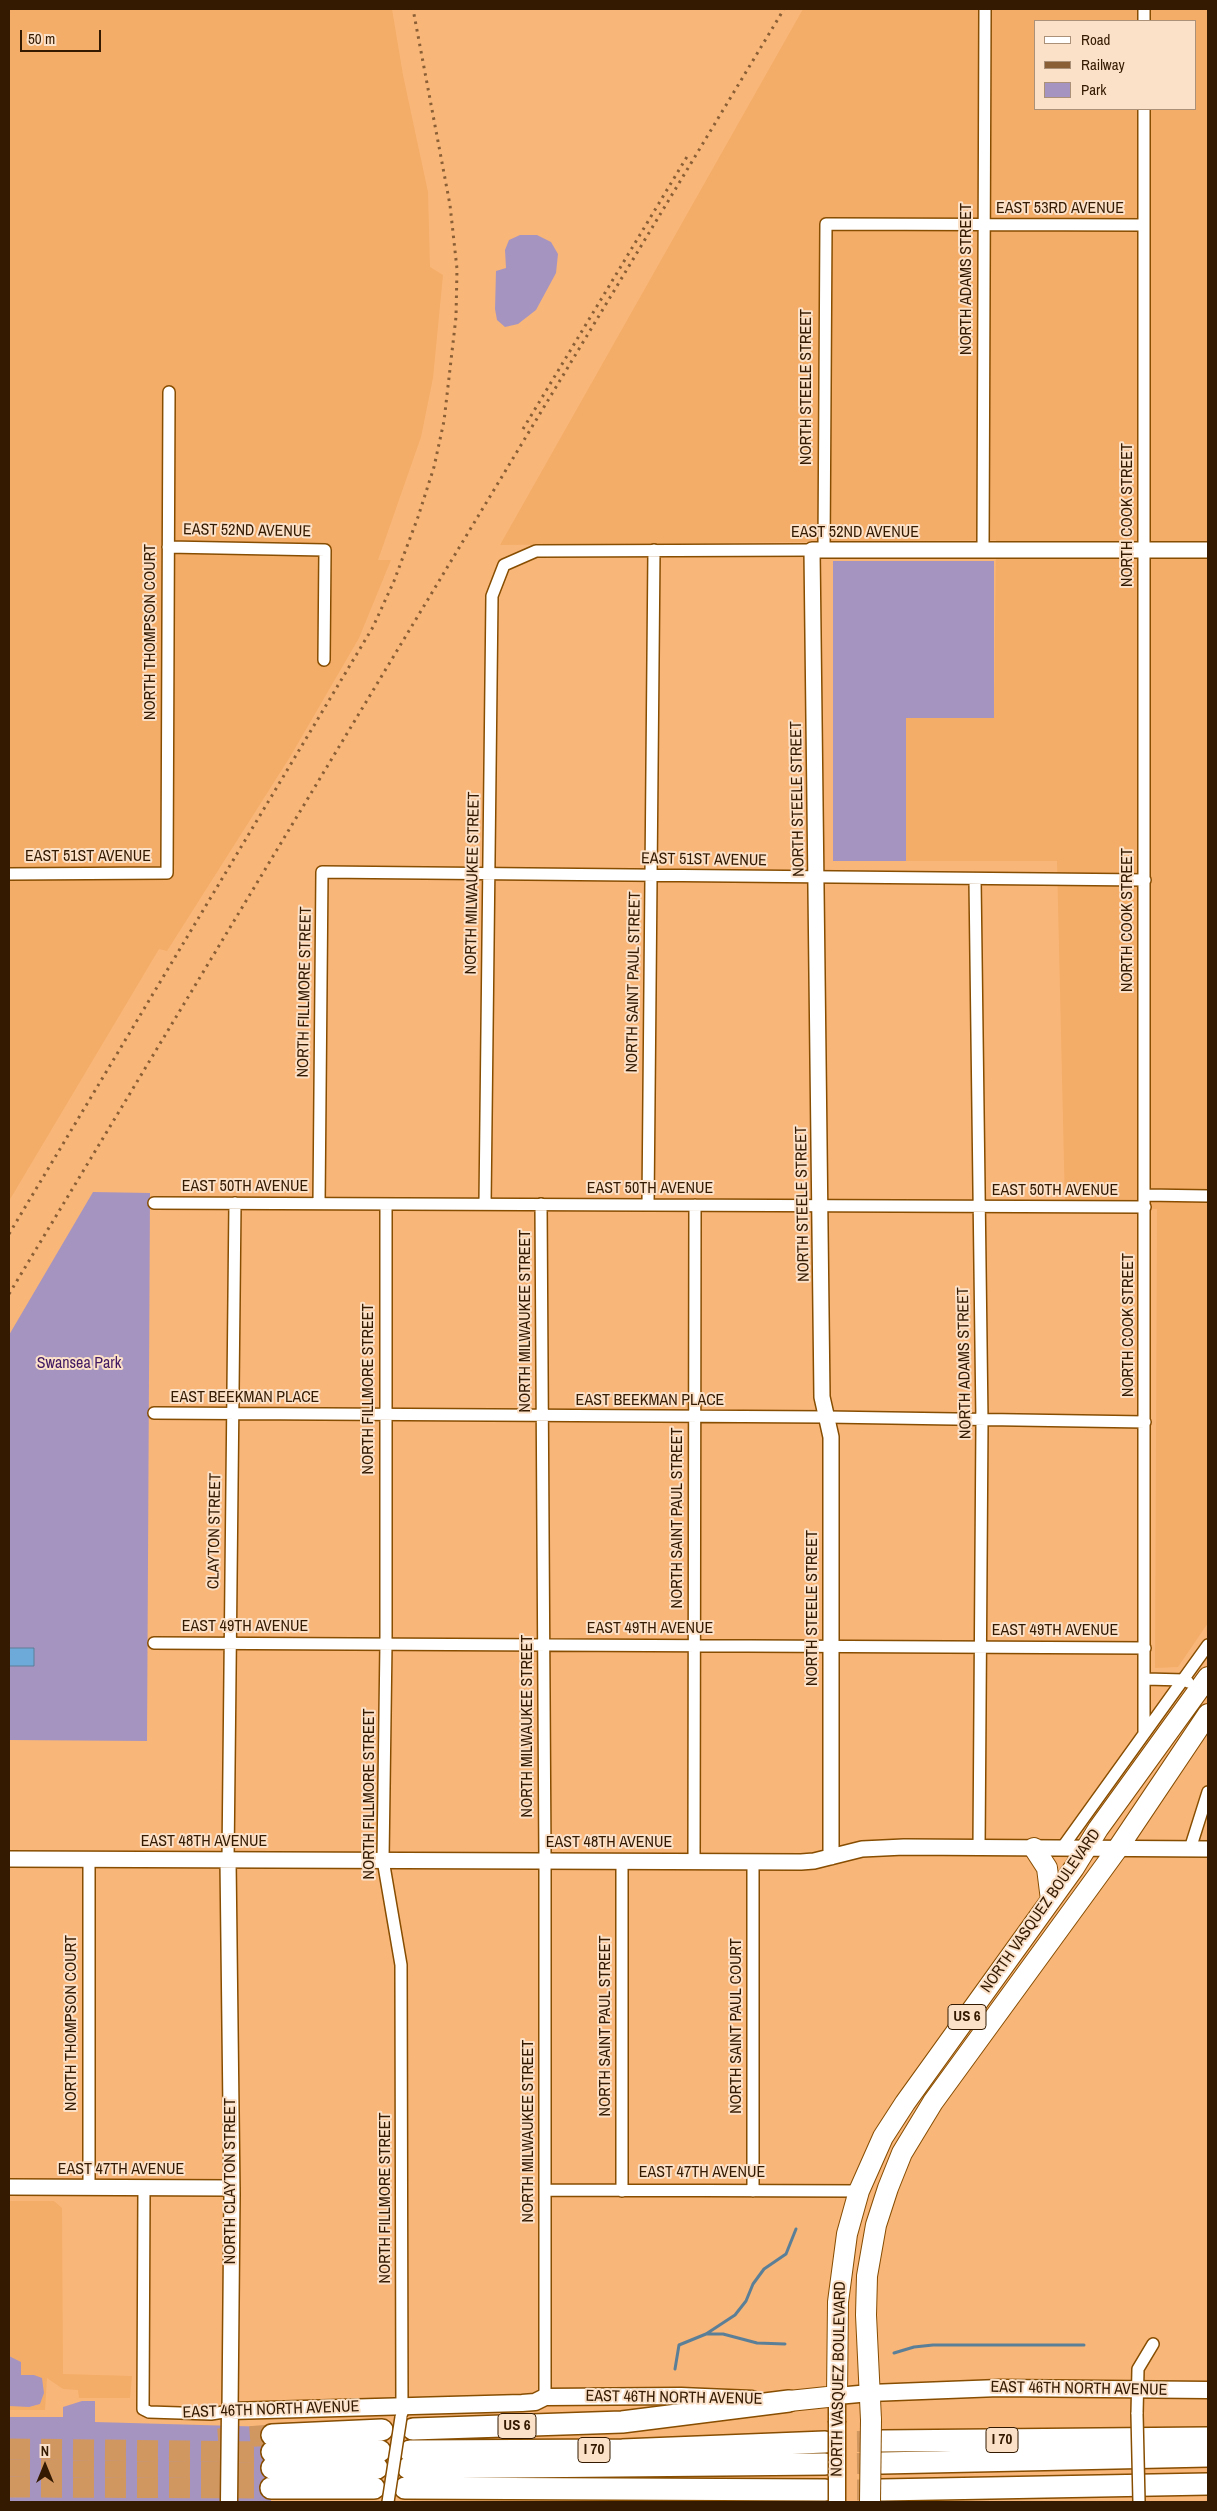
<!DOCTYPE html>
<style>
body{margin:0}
#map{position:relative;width:1217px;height:2511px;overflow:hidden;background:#f8b679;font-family:"Archivo Narrow",sans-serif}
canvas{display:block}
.frame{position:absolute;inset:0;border:10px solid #331a01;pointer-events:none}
.legend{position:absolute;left:1034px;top:20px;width:162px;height:90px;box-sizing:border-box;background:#fce1c9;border:1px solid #ac9179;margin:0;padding:6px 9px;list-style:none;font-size:15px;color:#331a01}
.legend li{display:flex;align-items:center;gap:10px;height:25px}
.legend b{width:25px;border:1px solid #ac9179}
.north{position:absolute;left:20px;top:2441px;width:50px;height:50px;-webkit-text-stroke:4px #fce1c9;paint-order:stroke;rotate:0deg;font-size:14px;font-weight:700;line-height:20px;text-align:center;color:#331a01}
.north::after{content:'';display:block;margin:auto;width:18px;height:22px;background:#331a01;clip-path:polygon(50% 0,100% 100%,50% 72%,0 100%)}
.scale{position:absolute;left:20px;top:30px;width:81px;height:22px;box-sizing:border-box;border:2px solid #331a01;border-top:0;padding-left:6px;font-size:15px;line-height:18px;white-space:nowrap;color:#331a01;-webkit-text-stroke:4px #fce1c9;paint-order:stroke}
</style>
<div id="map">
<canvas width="1217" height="2511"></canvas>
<div class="frame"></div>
<ul class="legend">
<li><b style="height:6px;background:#fff"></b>Road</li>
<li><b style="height:6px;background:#8a5f36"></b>Railway</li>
<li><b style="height:14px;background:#a694c0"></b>Park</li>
</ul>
<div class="north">N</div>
<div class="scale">50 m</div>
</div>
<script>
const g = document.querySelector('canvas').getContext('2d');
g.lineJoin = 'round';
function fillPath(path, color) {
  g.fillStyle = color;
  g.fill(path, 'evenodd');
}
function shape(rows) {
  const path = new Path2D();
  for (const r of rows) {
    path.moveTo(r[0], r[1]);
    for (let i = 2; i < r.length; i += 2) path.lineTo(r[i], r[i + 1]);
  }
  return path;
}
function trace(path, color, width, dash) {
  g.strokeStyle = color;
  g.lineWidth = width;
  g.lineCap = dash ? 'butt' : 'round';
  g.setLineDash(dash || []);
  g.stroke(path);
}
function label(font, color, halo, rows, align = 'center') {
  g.font = font + ' "Archivo Narrow",sans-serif';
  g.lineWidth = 4;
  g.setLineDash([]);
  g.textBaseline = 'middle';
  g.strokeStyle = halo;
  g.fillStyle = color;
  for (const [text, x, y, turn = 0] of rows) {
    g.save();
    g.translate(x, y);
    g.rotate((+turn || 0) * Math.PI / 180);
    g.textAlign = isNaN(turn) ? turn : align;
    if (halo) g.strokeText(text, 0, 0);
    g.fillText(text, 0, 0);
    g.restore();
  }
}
const built = shape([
 [9,9,392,9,403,75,428,192,430,267,443,275,433,378,421,437,378,560,391,560,359,638,290,757,167,951,159,949,9,1201],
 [803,9,1208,9,1208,1623,1178,1667,1155,1668,1157,1209,1065,1207,1057,861,906,861,906,718,994,718,996,540,500,545],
 [1036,21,1196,21,1196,109,1036,109],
 [9,2201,54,2201,62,2208,63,2374,132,2376,130,2398,79,2398,78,2390,63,2389,47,2378,45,2410,9,2410]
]);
const green = shape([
 [520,235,537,235,551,242,558,254,556,273,536,310,518,324,505,327,497,320,495,309,496,271,506,268,505,250,509,240],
 [833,561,994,561,994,718,906,718,906,861,833,861],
 [93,1192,150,1193,147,1741,9,1740,9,1335],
 [9,2356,21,2362,21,2375,34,2375,42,2378,44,2393,40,2404,29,2407,9,2406],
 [82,2401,95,2401,95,2422,272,2427,271,2502,9,2502,9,2417,63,2417,63,2407]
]);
const water = shape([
 [9,1648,34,1648,34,1666,9,1666,9,1648]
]);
const stream = shape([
 [707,2334,723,2334,757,2343,785,2344],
 [894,2353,914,2347,933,2345,1084,2345],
 [675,2369,679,2345,706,2334,735,2315,746,2301,753,2284,764,2269,786,2254,796,2229]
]);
const motorwayTunnel = shape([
 [218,2439,272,2435],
 [825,2442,882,2441],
 [9,2449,272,2452],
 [825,2464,882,2463],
 [9,2466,272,2468],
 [9,2487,271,2488],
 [825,2490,882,2490]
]);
const minor = shape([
 [1144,9,1144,21],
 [168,547,325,550,324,660],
 [824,550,826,224,1144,225],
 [983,550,985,9],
 [9,874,167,873,169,392],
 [975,879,982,1421,979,1848],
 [1145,1195,1208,1196],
 [154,1203,1145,1207],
 [319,1203,322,872,1145,880],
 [386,1204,386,1643,383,1860,401,1965,402,2413],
 [485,1204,492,596,504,565,536,551,812,550],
 [541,1204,545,1861,545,2397],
 [648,1205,654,550],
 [154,1413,827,1417,1145,1422],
 [154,1643,1145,1648],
 [1145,1679,1185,1680,1188,1682],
 [1144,1732,1144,109],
 [1062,1848,1208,1645],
 [1190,1849,1208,1792],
 [89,1859,89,2187],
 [228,1860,235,1203],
 [694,1861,695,1205],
 [753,1861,753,2191],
 [144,2188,143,2409,149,2412,211,2414,230,2411],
 [546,2190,859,2191],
 [622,2191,622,1861],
 [1137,2414,1138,2369,1153,2344]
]);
const tertiary = shape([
 [831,1857,831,1437,822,1397,812,550,1208,550],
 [9,1859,801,1862,814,1861,862,1849,904,1847,1208,1849],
 [228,1860,232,2194,230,2411],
 [9,2187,232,2188]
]);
const secondary = shape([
 [837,2421,837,2396,870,2393,999,2388,1208,2390],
 [229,2502,230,2411,522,2403,535,2402,545,2397,681,2396,752,2399]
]);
const trunk = shape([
 [1034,1848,1047,1868,1051,1900],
 [789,2401,837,2396,838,2302,847,2234,859,2191,883,2137,905,2103,1074,1868,1098,1829,1208,1677],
 [871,2420,866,2315,867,2276,876,2225,888,2188,902,2153,933,2102,1118,1848,1208,1714]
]);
const motorway = shape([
 [413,2429,622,2422,789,2401],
 [272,2435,382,2430],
 [882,2441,1208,2438],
 [410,2451,622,2450,825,2442],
 [272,2452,380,2451],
 [882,2463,1208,2456],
 [272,2468,377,2468],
 [408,2468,825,2464],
 [271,2488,374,2488],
 [405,2488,825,2490],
 [882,2490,1208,2484]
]);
const rail = shape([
 [523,429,688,155],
 [9,1234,373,627,394,581,418,517,434,467,444,421,456,317,457,269,450,205,413,9],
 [9,1294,784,9]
]);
const minorBridge = shape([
 [1137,2414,1139,2502],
 [388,2502,401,2417]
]);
const secondaryBridge = shape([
 [837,2502,837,2421]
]);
const trunkBridge = shape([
 [870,2502,871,2420]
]);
const shields = [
 [967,2017,38],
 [517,2426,38],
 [1002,2440,32],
 [594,2450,32]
];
const shieldNames = [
 ["US 6",967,2017],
 ["US 6",517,2426],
 ["I 70",1002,2440],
 ["I 70",594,2450]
];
const streetNames = [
 ["EAST 53RD AVENUE",1060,209],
 ["NORTH ADAMS STREET",967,279,-90],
 ["NORTH STEELE STREET",807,387,-90],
 ["NORTH COOK STREET",1128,515,-90],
 ["EAST 52ND AVENUE",247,531,1],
 ["EAST 52ND AVENUE",855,533],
 ["NORTH THOMPSON COURT",151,632,-90],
 ["NORTH STEELE STREET",798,799,-91],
 ["EAST 51ST AVENUE",88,857],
 ["EAST 51ST AVENUE",704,860,1],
 ["NORTH MILWAUKEE STREET",473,883,-89],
 ["NORTH COOK STREET",1128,920,-90],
 ["NORTH SAINT PAUL STREET",634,982,-89],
 ["NORTH FILLMORE STREET",305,992,-89],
 ["EAST 50TH AVENUE",245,1187],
 ["EAST 50TH AVENUE",650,1189],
 ["EAST 50TH AVENUE",1055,1191],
 ["NORTH STEELE STREET",803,1204,-91],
 ["NORTH MILWAUKEE STREET",526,1321,-90],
 ["NORTH COOK STREET",1129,1325,-90],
 ["NORTH ADAMS STREET",965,1363,-91],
 ["NORTH FILLMORE STREET",369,1389,-90],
 ["EAST BEEKMAN PLACE",245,1398],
 ["EAST BEEKMAN PLACE",650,1401],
 ["NORTH SAINT PAUL STREET",678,1518,-90],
 ["CLAYTON STREET",215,1531,-89],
 ["NORTH STEELE STREET",813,1608,-90],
 ["EAST 49TH AVENUE",245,1627],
 ["EAST 49TH AVENUE",650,1629],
 ["EAST 49TH AVENUE",1055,1631],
 ["NORTH MILWAUKEE STREET",528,1726,-90],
 ["NORTH FILLMORE STREET",370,1794,-90],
 ["EAST 48TH AVENUE",204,1842],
 ["EAST 48TH AVENUE",609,1843],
 ["NORTH VASQUEZ BOULEVARD",1041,1911,-55],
 ["NORTH THOMPSON COURT",72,2023,-90],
 ["NORTH SAINT PAUL STREET",606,2026,-90],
 ["NORTH SAINT PAUL COURT",737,2026,-90],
 ["NORTH MILWAUKEE STREET",529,2131,-90],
 ["EAST 47TH AVENUE",121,2170],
 ["EAST 47TH AVENUE",702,2173],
 ["NORTH CLAYTON STREET",231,2181,-90],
 ["NORTH FILLMORE STREET",386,2198,-90],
 ["NORTH VASQUEZ BOULEVARD",839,2379,-89],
 ["EAST 46TH NORTH AVENUE",1079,2389,1],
 ["EAST 46TH NORTH AVENUE",674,2398,1],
 ["EAST 46TH NORTH AVENUE",271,2410,-2]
];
const parkNames = [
 ["Swansea Park",79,1364]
];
fillPath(built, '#f4ad68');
fillPath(green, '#a694c0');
fillPath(water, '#6eaad9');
trace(water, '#5c7f98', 1);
trace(stream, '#5c7f98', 3);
trace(motorwayTunnel, '#d19761', 21, [21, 11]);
trace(minor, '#874d00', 14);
trace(tertiary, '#874d00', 18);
trace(secondary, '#874d00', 19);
trace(trunk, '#874d00', 22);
trace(motorway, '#874d00', 24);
trace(minor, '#fff', 11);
trace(tertiary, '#fff', 15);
trace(secondary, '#fff', 16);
trace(trunk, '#fff', 20);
trace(motorway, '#fff', 21);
trace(rail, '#8a5f36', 3, [2.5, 5]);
trace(minorBridge, '#874d00', 14, []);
trace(secondaryBridge, '#874d00', 19, []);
trace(trunkBridge, '#874d00', 22, []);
trace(minorBridge, '#fff', 11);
trace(secondaryBridge, '#fff', 16);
trace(trunkBridge, '#fff', 20);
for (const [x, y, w] of shields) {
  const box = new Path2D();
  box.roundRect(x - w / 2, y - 12.5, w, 25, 4);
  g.fillStyle = '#fce1c9';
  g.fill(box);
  trace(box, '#331a01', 1);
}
label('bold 15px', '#331a01', null, shieldNames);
label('16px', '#331a01', '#fce1c9', streetNames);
label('16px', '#401a63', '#fce1c9', parkNames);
</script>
